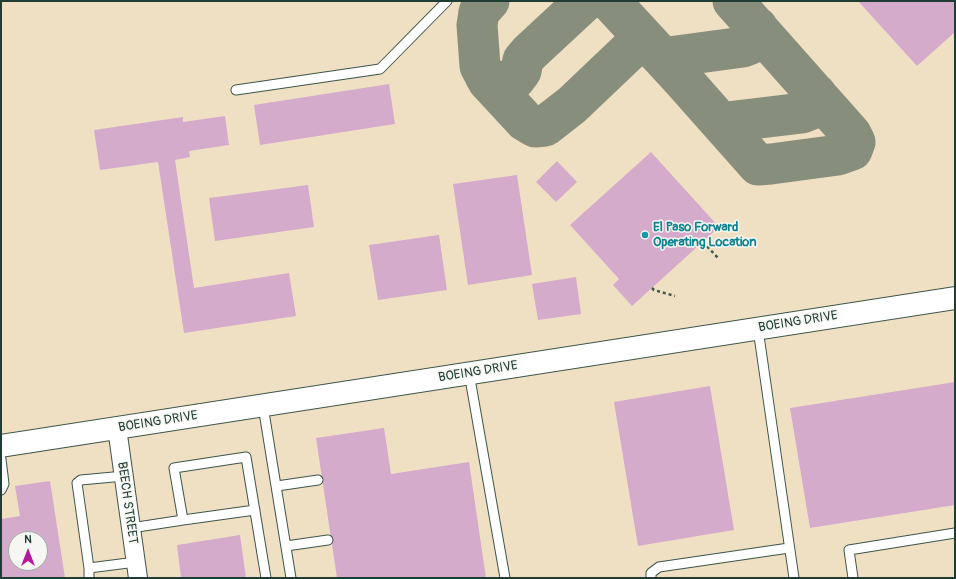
<!DOCTYPE html>
<style>
body{margin:0}
#map{position:relative;width:956px;height:579px;overflow:hidden;background:#f0e0c3;font-family:Pangolin,sans-serif}
canvas{display:block}
.frame{position:absolute;inset:0;border:2px solid #1f3d34;pointer-events:none}
.north{position:absolute;left:8px;top:531px;width:40px;height:40px;box-sizing:border-box;background:#f6f6f2;border:1px solid #a0aca6;border-radius:50%;rotate:0deg;font-size:11px;font-weight:700;line-height:16px;text-align:center;color:#1f3d34}
.north::after{content:'';display:block;margin:auto;width:14px;height:18px;background:#b5179e;clip-path:polygon(50% 0,100% 100%,50% 72%,0 100%)}
</style>
<div id="map">
<canvas width="956" height="579"></canvas>
<div class="frame"></div>
<div class="north">N</div>
</div>
<script>
const g = document.querySelector('canvas').getContext('2d');
g.lineJoin = 'round';
function shape(rows) {
  const path = new Path2D();
  for (const r of rows) {
    path.moveTo(r[0], r[1]);
    for (let i = 2; i < r.length; i += 2) path.lineTo(r[i], r[i + 1]);
  }
  return path;
}
function trace(path, color, width, dash) {
  g.strokeStyle = color;
  g.lineWidth = width;
  g.lineCap = dash ? 'butt' : 'round';
  g.setLineDash(dash || []);
  g.stroke(path);
}
function fillPath(path, color) {
  g.fillStyle = color;
  g.fill(path, 'evenodd');
}
function label(font, color, halo, rows, align = 'center') {
  g.font = font + ' Pangolin,sans-serif';
  g.lineWidth = 3;
  g.setLineDash([]);
  g.textBaseline = 'middle';
  g.strokeStyle = halo;
  g.fillStyle = color;
  for (const [text, x, y, turn = 0] of rows) {
    g.save();
    g.translate(x, y);
    g.rotate((+turn || 0) * Math.PI / 180);
    g.textAlign = isNaN(turn) ? turn : align;
    if (halo) g.strokeText(text, 0, 0);
    g.fillText(text, 0, 0);
    g.restore();
  }
}
const taxiway = shape([
 [489,1,479,12,477,25,480,66,488,81,525,121,535,127,545,126,572,105,634,46,636,38,634,27],
 [610,1,681,78,758,165,771,164,838,155,852,150,855,142,851,134,733,1],
 [660,55,669,57,743,47,753,43,757,36,757,27],
 [485,76,501,83,515,79,521,71,523,60,529,53,585,1],
 [719,121,727,122,802,113,812,109,816,103,816,94]
]);
const building = shape([
 [858,1,955,1,955,32,917,66],
 [389,84,395,124,260,145,254,105],
 [225,116,229,145,189,151,190,157,175,160,194,288,289,273,296,316,184,333,158,162,100,170,94,130,183,117,183,122],
 [651,152,719,227,632,306,613,285,619,279,570,225],
 [557,161,577,182,556,202,536,182],
 [517,175,532,275,468,285,453,184],
 [308,185,314,227,215,241,209,198],
 [439,235,447,290,378,300,369,245],
 [576,277,581,314,538,320,532,284],
 [955,382,955,505,810,528,790,408],
 [710,386,734,530,638,546,614,402],
 [384,428,391,474,469,462,486,578,337,578,316,438],
 [50,481,65,578,1,578,1,519,20,516,15,486],
 [16,539,40,539,40,563,16,563],
 [240,535,246,578,181,578,177,545]
]);
const path = shape([
 [703,242,719,259],
 [652,288,654,290,675,296]
]);
const lane = shape([
 [236,90,380,69,447,1],
 [758,329,794,578],
 [469,373,505,578],
 [263,406,291,578],
 [1,459,4,484,1,490],
 [124,476,81,480,77,483,89,568,136,562],
 [277,486,318,480],
 [255,510,183,520,174,468,246,457,266,578],
 [131,528,183,520],
 [286,546,328,540],
 [89,568,89,578],
 [651,578,651,573,659,567,789,548],
 [853,578,849,550,955,533]
]);
const street = shape([
 [117,428,138,578]
]);
const secondary = shape([
 [1,446,955,298]
]);
const markers = [
 [645,235,4,"#0f9aa8"]
];
const cultureNames = [
 ["El Paso Forward",653,228],
 ["Operating Location",653,243]
];
const streetNames = [
 ["BOEING DRIVE",798,322,-9],
 ["BOEING DRIVE",478,372,-9],
 ["BOEING DRIVE",158,422,-9],
 ["BEECH STREET",127,503,82]
];
trace(taxiway, '#888e7c', 41);
fillPath(building, '#d4abcb');
trace(lane, '#3e5549', 11);
trace(street, '#3e5549', 20);
trace(secondary, '#3e5549', 24);
trace(path, '#3e5549', 2.5, [3, 3]);
trace(lane, '#fff', 9);
trace(street, '#fff', 18);
trace(secondary, '#fff', 22);
for (const [x, y, r, color] of markers) {
  const dot = new Path2D();
  dot.arc(x, y, r, 0, 2 * Math.PI);
  g.fillStyle = color;
  g.fill(dot);
  trace(dot, '#f6f6f2', 1.5);
}
label('bold 13px', '#0d838f', '#f6f6f2', cultureNames, 'left');
label('13px', '#1f3d34', '#f6f6f2', streetNames);
</script>
